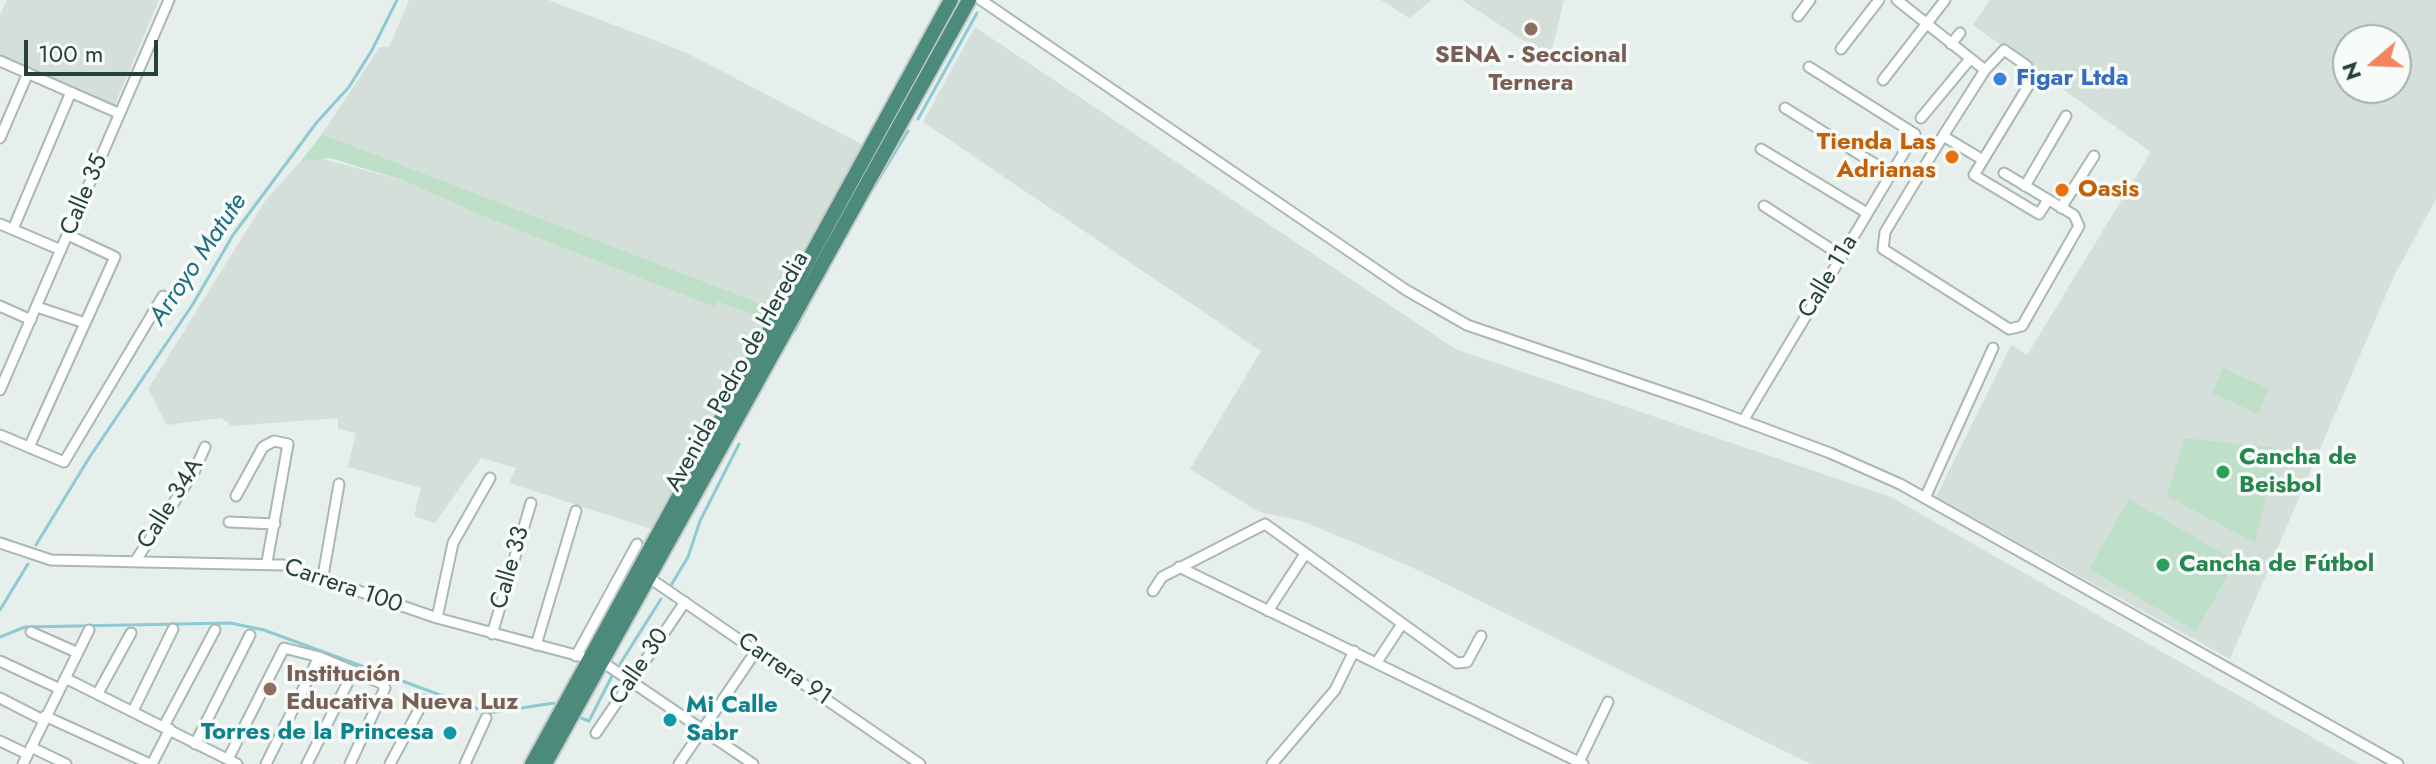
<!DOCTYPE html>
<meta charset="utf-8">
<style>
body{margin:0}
#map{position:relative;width:2436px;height:764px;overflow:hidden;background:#e6efeb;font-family:Jost,sans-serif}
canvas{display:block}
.north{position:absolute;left:2332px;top:24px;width:80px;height:80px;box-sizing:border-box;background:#f7fbf9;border:2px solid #a3b1ad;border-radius:50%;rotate:251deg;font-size:22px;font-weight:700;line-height:32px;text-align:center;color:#24423a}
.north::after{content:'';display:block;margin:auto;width:28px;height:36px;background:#f4845f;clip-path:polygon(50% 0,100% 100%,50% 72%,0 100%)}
.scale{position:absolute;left:24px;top:40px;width:134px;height:36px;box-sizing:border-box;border:4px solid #24423a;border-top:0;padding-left:10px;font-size:24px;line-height:28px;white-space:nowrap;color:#24423a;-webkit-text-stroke:6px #f7fbf9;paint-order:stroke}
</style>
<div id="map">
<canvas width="2436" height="764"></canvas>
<div class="north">N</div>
<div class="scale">100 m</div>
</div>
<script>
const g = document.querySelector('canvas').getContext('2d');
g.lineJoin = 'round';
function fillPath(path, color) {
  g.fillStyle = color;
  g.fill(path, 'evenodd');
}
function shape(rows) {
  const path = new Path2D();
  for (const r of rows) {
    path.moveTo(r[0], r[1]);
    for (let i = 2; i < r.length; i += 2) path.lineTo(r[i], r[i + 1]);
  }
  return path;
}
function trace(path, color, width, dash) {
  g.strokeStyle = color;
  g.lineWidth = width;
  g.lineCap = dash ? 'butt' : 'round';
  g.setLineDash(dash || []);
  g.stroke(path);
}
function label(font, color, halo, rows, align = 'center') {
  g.font = font + ' Jost,sans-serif';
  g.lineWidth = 7;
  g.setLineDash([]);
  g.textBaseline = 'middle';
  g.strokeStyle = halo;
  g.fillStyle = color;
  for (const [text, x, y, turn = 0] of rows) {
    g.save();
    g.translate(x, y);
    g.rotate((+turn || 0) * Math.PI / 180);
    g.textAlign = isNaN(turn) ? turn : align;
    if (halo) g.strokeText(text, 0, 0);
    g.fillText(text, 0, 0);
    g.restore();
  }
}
const built = shape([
 [7,0,159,0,114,107,0,54,0,15],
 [409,0,548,0,685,52,865,146,775,309,322,134,380,47,389,47],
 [1381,0,1432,0,1409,18],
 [1462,0,1564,0,1550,58],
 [1990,0,2436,0,2436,199,2394,276,2230,659,1936,497,2011,345,2027,355,2151,152,1973,25],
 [2348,40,2396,40,2396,88,2348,88],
 [975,27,1455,349,1891,497,2359,764,1811,764,1407,565,1302,521,1259,512,1190,469,1261,351,923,122],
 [316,157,405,181,482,216,714,307,717,302,765,319,651,529,509,483,516,468,481,458,435,523,414,516,421,488,348,467,356,433,338,429,338,418,232,426,221,418,167,425,148,389,265,201,301,161]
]);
const green = shape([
 [322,134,775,309,765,319,718,302,714,307,482,216,405,181,330,158,301,161],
 [2223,368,2269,389,2258,414,2212,393],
 [2184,438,2278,448,2255,543,2167,496],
 [2129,499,2236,561,2196,631,2089,569]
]);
const stream = shape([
 [918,119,977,13],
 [866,200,908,131],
 [794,332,831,262],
 [36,545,89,458,193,304,233,235,317,122,349,87,372,50,397,0],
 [670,587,688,557,700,521,739,444],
 [0,610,28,564],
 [0,637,25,627,230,623,264,630,489,713,554,703],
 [620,664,661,599],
 [581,718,589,721,612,676]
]);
const minor = shape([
 [981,0,1406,290,1467,325,1701,405,1830,453,1900,484,2398,764],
 [1897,0,1985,70],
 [1798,16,1810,0],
 [1951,44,1960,33],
 [1841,49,1879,0],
 [0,61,118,113],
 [1883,80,1945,0],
 [1785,108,1891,174],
 [1921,118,1970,59],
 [1943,136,1983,160],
 [0,138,28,73],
 [1761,149,1867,213],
 [2004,173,2074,215,2079,226,2022,326,2009,329,2003,325,1883,249,1885,232,1943,136,1985,70,2004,50,2027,66,2030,83,1974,175,2039,214,2048,200],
 [2025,186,2066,116],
 [1764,206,1842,256],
 [2061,208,2094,156],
 [0,224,61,250],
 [13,229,71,92],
 [0,306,31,320],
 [37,307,85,323],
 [0,390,169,0],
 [1743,421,1915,134,1809,67],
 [0,435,64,462,163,296],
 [30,445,115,257,68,235],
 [236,496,263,447,274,441,288,444,267,562],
 [1925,498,1993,348],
 [229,522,275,524],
 [0,543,51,560,283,565,437,618,587,658],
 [136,560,194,472,205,447],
 [1179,567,1583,764],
 [323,576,339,484],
 [648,577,920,764],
 [1153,591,1162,577,1265,524,1457,663,1467,662,1481,636],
 [1268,611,1305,554],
 [437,618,453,543,490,478],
 [31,632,76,652],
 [492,634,531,503],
 [536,645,576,511],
 [576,656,637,544],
 [0,661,60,689],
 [601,661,753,764],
 [1377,662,1402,624],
 [65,678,237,764],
 [98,693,131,633],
 [0,698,43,720],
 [133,711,173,629],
 [45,716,150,764],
 [164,726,215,630],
 [596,733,685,602],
 [0,741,27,754],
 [195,744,250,635],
 [31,747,66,764],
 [228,759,284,648,319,657,381,683,385,688,350,764],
 [1579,762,1608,702],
 [23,764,89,630],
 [152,764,170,729],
 [266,764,319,657],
 [307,764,353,672],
 [390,764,424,700],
 [465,764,486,718],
 [679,764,756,651],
 [1272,764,1335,690,1354,651]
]);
const trunk = shape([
 [532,764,951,0],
 [545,764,969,0]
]);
const markers = [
 [1531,29,8,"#8d6e63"],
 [2000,79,8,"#3f7fe0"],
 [1952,157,8,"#e8710a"],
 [2062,190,8,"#e8710a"],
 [2223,472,8,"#2e9e5b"],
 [2163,565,8,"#2e9e5b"],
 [270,689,8,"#8d6e63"],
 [670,720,8,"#0f9aa8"],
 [450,733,8,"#0f9aa8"]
];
const educationNames = [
 ["SENA - Seccional",1531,56],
 ["Ternera",1531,84],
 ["Institución",286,675,"left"],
 ["Educativa Nueva Luz",286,703,"left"]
];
const shopNames = [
 ["Figar Ltda",2016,79]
];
const foodNames = [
 ["Tienda Las",1936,143],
 ["Adrianas",1936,171],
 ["Oasis",2078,190,"left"]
];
const streetNames = [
 ["Calle 35",85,195,-67],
 ["Calle 11a",1829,277,-59],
 ["Avenida Pedro de Heredia",738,372,-61],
 ["Calle 34A",171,504,-58],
 ["Calle 33",511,568,-74],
 ["Carrera 100",343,587,19],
 ["Calle 30",640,667,-56],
 ["Carrera 91",784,670,35]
];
const leisureNames = [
 ["Cancha de",2239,458],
 ["Beisbol",2239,486],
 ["Cancha de Fútbol",2179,565]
];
const cultureNames = [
 ["Mi Calle",686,706],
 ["Sabr",686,734],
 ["Torres de la Princesa",434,733,"right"]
];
const waterNames = [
 ["Arroyo Matute",199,260,-56]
];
fillPath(built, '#d4dfda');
fillPath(green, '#bfe0c8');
trace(stream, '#8ec9d4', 3);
trace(minor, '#a8b8b2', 13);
trace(trunk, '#c2cac8', 18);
trace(minor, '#fff', 9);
trace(trunk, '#4c8a7c', 14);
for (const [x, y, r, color] of markers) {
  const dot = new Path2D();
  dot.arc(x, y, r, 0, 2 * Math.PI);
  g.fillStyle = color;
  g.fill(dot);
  trace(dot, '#f7fbf9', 3);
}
label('bold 24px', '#785e54', '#f7fbf9', educationNames);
label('bold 24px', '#366cbe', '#f7fbf9', shopNames, 'left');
label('bold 24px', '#c56008', '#f7fbf9', foodNames, 'right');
label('24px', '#24423a', '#f7fbf9', streetNames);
label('bold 24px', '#27864d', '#f7fbf9', leisureNames, 'left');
label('bold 24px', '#0d838f', '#f7fbf9', cultureNames, 'left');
label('italic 26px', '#1c6f80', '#f7fbf9', waterNames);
</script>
